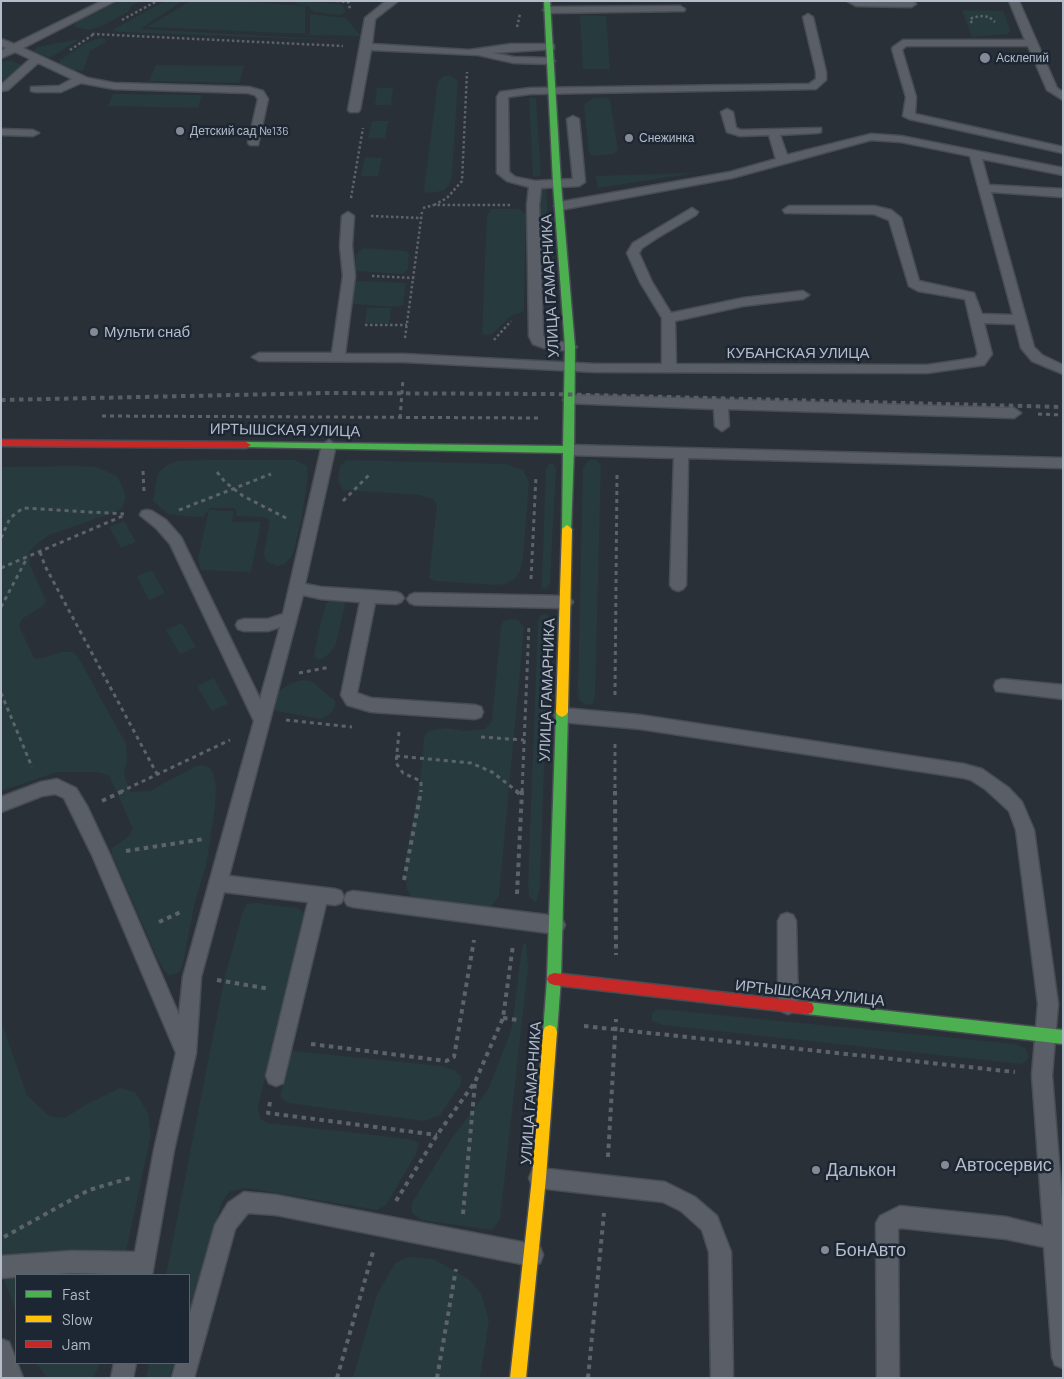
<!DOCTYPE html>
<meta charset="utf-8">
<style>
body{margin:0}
#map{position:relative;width:1064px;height:1379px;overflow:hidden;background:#2a3038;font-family:Barlow,sans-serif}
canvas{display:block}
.frame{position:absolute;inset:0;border:2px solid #b4bcc9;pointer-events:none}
.legend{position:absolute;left:15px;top:1274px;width:175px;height:90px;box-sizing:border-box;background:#1d2633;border:1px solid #59626f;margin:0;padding:6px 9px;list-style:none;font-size:15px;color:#b4bcc9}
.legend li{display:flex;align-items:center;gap:10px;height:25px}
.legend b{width:25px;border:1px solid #59626f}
</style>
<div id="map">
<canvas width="1064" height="1379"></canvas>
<div class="frame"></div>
<ul class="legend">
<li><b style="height:6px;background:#4caf50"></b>Fast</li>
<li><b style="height:6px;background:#ffc107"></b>Slow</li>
<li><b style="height:6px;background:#c62828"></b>Jam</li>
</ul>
</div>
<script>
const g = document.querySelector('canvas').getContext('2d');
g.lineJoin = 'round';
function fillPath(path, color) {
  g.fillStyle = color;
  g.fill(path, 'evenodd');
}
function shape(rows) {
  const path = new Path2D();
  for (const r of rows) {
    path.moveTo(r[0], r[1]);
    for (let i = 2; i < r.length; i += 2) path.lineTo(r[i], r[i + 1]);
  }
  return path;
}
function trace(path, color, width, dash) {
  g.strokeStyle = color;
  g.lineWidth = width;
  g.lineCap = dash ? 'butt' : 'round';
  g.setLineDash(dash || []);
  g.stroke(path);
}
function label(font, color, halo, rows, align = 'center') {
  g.font = font + ' Barlow,sans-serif';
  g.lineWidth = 5;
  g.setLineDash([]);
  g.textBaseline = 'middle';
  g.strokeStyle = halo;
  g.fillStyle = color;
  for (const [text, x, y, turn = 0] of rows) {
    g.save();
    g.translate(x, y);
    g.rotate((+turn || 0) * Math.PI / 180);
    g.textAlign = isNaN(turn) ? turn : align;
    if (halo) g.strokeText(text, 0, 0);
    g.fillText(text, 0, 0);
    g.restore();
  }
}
const green = shape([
 [119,1,141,1,131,6,128,12,100,27,89,30,74,27,77,22],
 [165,1,183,1,140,29,360,41,119,32,112,30],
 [190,1,239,1,305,6,305,34,147,27],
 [297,1,338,4,343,5,345,11,341,15,314,12,308,6,296,4],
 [962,10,1003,11,1010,30,1008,34,972,37],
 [310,14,346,18,361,36,310,35],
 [580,15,606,16,610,69,583,69],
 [100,38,105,39,105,42,90,51,83,71,73,70,59,64,60,60,86,43],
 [80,39,50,58,33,52,37,47],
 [5,61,12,61,23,66,1,86,1,63],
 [156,65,244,66,239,83,149,81],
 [444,76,451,76,458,81,452,176,449,185,443,191,427,193,424,190,438,81],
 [377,88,393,88,391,105,375,105],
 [113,94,202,95,198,108,108,106],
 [534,97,536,99,541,175,536,177,533,176,529,98],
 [606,97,610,100,618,150,613,154,594,156,589,153,584,105,593,98],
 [372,121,388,121,385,138,368,138],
 [365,157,382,158,378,176,361,176],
 [695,173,598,188,596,176],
 [544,187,546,189,557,336,552,339,549,337,538,189],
 [492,209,518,209,526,214,524,311,511,316,492,334,487,335,482,334,487,215],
 [363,248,406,251,409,254,408,270,402,274,356,271,356,255],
 [357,281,406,283,403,305,395,307,353,304,351,300,354,283],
 [367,308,391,308,389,323,365,323],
 [592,459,598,461,601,466,595,695,593,704,586,705,579,700,578,689,583,468,587,462],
 [203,460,295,460,307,466,308,475,302,517,293,554,285,564,277,566,266,561,264,554,270,520,264,517,238,516,236,515,236,510,233,508,210,508,203,517,184,516,168,514,153,501,157,478,159,472,168,465,177,461],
 [346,460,506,464,523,470,529,482,523,558,520,571,515,579,505,584,495,585,435,581,429,578,437,505,433,499,419,495,343,490,338,481,340,467],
 [553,463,556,468,550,583,547,589,542,588,542,579,546,470,549,464],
 [77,466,97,467,117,476,125,493,125,501,122,508,115,512,49,535,34,546,29,552,30,565,46,601,43,606,22,619,19,626,34,658,39,659,62,652,73,652,78,657,126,744,127,760,124,774,130,792,150,791,196,766,203,765,209,767,213,773,216,788,215,808,206,866,195,901,182,968,178,973,171,975,167,974,159,962,113,857,111,849,129,836,133,829,109,775,95,772,57,772,1,791,1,467],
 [209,510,234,511,232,522,261,522,251,572,201,570,198,558],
 [124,521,136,542,121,548,109,527],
 [152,570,165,593,149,600,137,576],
 [330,600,342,600,345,605,336,644,330,653,322,659,317,660,314,656,320,626,326,603],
 [546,614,549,617,540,887,536,903,529,897,528,884,538,622,541,615],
 [510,619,518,620,524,628,499,896,490,908,412,899,407,889,405,862,421,774,424,738,428,731,446,728,464,731,485,729,492,721,501,627,503,621],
 [182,623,196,647,180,654,166,630],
 [214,678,228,704,212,711,197,686],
 [304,680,311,681,335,701,335,707,331,713,321,719,276,711,271,707,272,699,278,691,292,683],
 [256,903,297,908,304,913,258,1107,260,1118,267,1123,409,1139,419,1143,416,1154,386,1205,377,1210,247,1188,230,1191,222,1202,189,1314,189,1275,166,1275,225,976,244,908,247,904],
 [526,942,528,967,500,1219,492,1230,421,1220,412,1213,412,1203,450,1141,488,1090,512,1028,522,947],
 [658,1009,1015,1044,1026,1049,1029,1058,1022,1064,662,1025,652,1021,652,1013],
 [1,1021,27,1095,49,1116,65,1118,87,1104,120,1088,135,1092,148,1113,151,1134,121,1275,16,1275,16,1310,1,1273],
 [293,1051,441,1066,454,1070,461,1077,461,1084,440,1115,424,1121,288,1103,281,1098,281,1093,289,1056],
 [409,1257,434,1259,470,1280,482,1296,489,1321,480,1378,353,1378,376,1297,395,1263],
 [37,1363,100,1363,93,1378,47,1378],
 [149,1363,174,1363,170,1378,146,1378]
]);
const pathFar2 = shape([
 [337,1,348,2],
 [348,1,350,9],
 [122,20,157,1],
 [972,23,970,20,972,18,980,16,989,17,995,22],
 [517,27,520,14],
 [92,34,343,46],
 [70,50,94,34],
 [351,198,363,128],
 [434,205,447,198,462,181,467,72],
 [423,208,434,205,510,205],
 [371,216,421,218],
 [372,276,414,278],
 [365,325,407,325],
 [405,338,422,212],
 [494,340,511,321]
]);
const pathFar1 = shape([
 [1038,414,1063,415],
 [102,416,540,418],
 [400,418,403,379],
 [143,471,144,492],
 [217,472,225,482,243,496,288,519],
 [343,501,371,473],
 [179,510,271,474],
 [1,538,10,518,23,508,124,514],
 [40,552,45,566,157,774],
 [1,568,125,515],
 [531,579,536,476],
 [1,607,27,558],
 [299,673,330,667],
 [1,693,32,767],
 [615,695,617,474],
 [286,720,352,727],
 [399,732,396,763,403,773,421,781,421,792],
 [481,737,524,740],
 [615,744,615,792],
 [396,756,471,763,492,772,518,792],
 [120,792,230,740],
 [522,792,529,625]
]);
const path = shape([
 [516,791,521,795],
 [615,791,616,955],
 [102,801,123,791],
 [126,851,204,839],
 [404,880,421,791],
 [517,894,522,791],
 [159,922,183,911],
 [217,980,270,989],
 [503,1018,518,1020],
 [584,1026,1015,1072],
 [311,1044,446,1061,454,1057,474,940],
 [270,1102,268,1113,437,1135],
 [608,1157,616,1019],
 [396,1201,437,1135,475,1082,503,1018,513,945],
 [463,1214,475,1083],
 [4,1237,89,1190,130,1178],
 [337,1378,373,1252],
 [437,1378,456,1269],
 [588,1378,604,1213]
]);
const lane = shape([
 [102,1,115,1,23,48,88,78,114,83,249,87,263,91,268,99,258,145,250,145,248,143,258,99,255,95,248,93,114,89,81,83,61,92,35,92,31,91,31,87,59,86,72,79,38,63,8,90,1,91,1,85,30,59,15,52,1,58,1,51,6,48,1,46,1,39,14,44,102,1],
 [386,1,398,1,375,19,372,44,469,50,511,44,550,44,554,45,554,49,493,53,514,57,550,58,555,61,550,64,514,63,478,55,371,50,360,110,358,112,350,112,348,110,365,18,386,1],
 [847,1,912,1,916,4,911,7,856,6,847,1],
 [1009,1,1019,1,1057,88,1063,92,1063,100,1047,90,1028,46,906,46,902,50,916,97,915,114,1063,147,1063,153,909,119,903,116,906,97,892,49,893,47,903,40,1025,40,1009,1],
 [680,6,685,9,684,11,548,13,543,10,548,7,680,6],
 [808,14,813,17,826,72,826,80,816,89,530,94,508,97,509,172,515,177,535,181,573,179,567,119,573,116,579,119,585,182,579,186,541,188,539,205,543,336,547,340,570,343,577,347,570,351,544,348,533,344,529,336,527,205,529,187,507,181,497,173,497,97,500,92,530,88,809,84,816,79,816,72,803,17,808,14],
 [727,109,733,112,736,128,741,130,821,128,821,132,817,133,780,135,787,155,871,134,901,136,1063,168,1063,175,982,159,989,185,1063,189,1063,197,991,192,1034,347,1042,355,1063,365,1063,374,1032,361,1021,348,1015,324,984,323,992,354,984,365,927,373,595,372,404,362,259,361,252,357,259,353,332,353,343,276,340,246,342,216,348,212,354,216,352,246,355,276,345,354,404,354,595,364,662,364,662,318,640,282,627,253,633,243,692,208,698,212,696,215,657,238,642,248,639,253,652,282,671,313,743,298,803,291,809,295,803,299,743,306,675,321,676,364,927,365,975,358,978,354,965,299,918,291,909,286,889,220,874,214,785,213,783,210,789,206,874,206,891,210,901,218,919,281,974,293,982,314,1013,315,970,156,901,142,871,140,732,178,560,210,554,206,560,202,730,172,776,159,769,135,740,136,727,132,721,112,727,109],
 [1,129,33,130,39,133,33,136,1,135,1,129],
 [570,395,1014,408,1021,413,1014,418,728,409,729,426,722,431,715,426,714,409,565,403,563,400,565,397,570,395],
 [329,440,336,445,305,584,321,587,396,592,401,594,404,598,401,602,396,604,375,603,357,693,371,698,475,705,481,707,483,712,481,717,475,719,371,712,347,705,341,695,360,602,321,599,303,595,229,876,335,889,341,891,344,897,341,903,335,905,326,904,283,1083,276,1086,269,1083,266,1076,308,902,224,892,201,977,196,1053,174,1150,152,1275,72,1273,1,1278,1,1256,72,1251,135,1252,154,1150,176,1053,92,855,64,798,55,794,42,796,1,812,1,797,41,782,57,779,76,788,87,806,110,855,179,1015,183,977,254,721,170,544,156,528,140,515,142,511,147,510,152,511,166,520,181,537,260,699,280,627,268,631,244,631,238,629,236,625,238,621,244,619,268,619,283,614,322,445,329,440],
 [569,445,1063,458,1063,468,688,458,686,585,683,589,678,591,673,589,670,585,674,458,569,455,562,450,569,445],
 [415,593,565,596,570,598,573,602,570,606,565,608,415,605,410,603,407,599,410,595,415,593],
 [1002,679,1063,685,1063,699,996,691,994,686,996,681,1002,679],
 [562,708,640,715,964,764,982,769,1009,788,1022,802,1034,830,1058,1004,1052,1075,1063,1213,1063,1368,1055,1365,1052,1357,1044,1247,1006,1239,901,1228,898,1229,899,1378,877,1378,876,1223,880,1216,900,1206,1006,1217,1043,1226,1032,1075,1038,1004,1016,830,1009,811,985,789,971,780,964,778,640,729,562,722,556,720,554,715,556,710,562,708],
 [353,891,556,916,562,919,565,925,562,931,556,934,353,907,347,905,344,899,347,893,353,891],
 [787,913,793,915,796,921,798,1005,795,1011,788,1014,781,1011,778,1005,778,921,781,915,787,913],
 [539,1168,665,1182,695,1197,717,1216,731,1252,733,1378,711,1378,709,1252,702,1230,681,1211,663,1202,539,1188,532,1185,529,1178,532,1171,539,1168],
 [244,1192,276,1195,532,1244,540,1247,543,1255,540,1263,532,1266,276,1215,248,1213,235,1229,194,1378,172,1378,176,1363,189,1363,189,1317,215,1225,228,1203,244,1192],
 [1,1339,9,1342,23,1378,1,1378,1,1339],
 [114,1363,136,1363,133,1378,111,1378,114,1363]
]);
const fast = shape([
 [544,1,550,1,561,183,575,347,574,450,571,532,563,532,562,529,563,453,243,447,241,445,246,442,563,446,565,347,553,183,544,1],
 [562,707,566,709,568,712,561,979,557,1032,555,1037,550,1039,545,1037,543,1032,547,979,556,712,558,709,562,707],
 [807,1002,1063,1030,1063,1044,807,1014,802,1013,800,1008,802,1003,807,1002]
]);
const slow = shape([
 [567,525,572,529,568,712,566,715,562,717,558,715,556,712,562,529,567,525],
 [550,1025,555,1027,557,1032,546,1178,526,1378,510,1378,532,1178,543,1032,545,1027,550,1025]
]);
const jam = shape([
 [1,440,246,442,251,445,246,448,1,446,1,440],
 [554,973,807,1002,812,1003,814,1008,812,1013,807,1014,554,985,549,983,547,979,549,975,554,973]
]);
const rail = shape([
 [1,400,326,393,551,394,1063,407]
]);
const markers = [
 [985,58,6,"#848b96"],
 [180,131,5,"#848b96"],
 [629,138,5,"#848b96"],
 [94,332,5,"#848b96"],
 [945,1165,5,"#848b96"],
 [816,1170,5,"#848b96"],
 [825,1250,5,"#848b96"]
];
const farPoinames = [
 ["Асклепий",996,58],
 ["Детский сад №136",190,131],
 ["Снежинка",639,138]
];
const streetNames = [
 ["УЛИЦА ГАМАРНИКА",550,286,-93],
 ["КУБАНСКАЯ УЛИЦА",798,353],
 ["ИРТЫШСКАЯ УЛИЦА",285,430,1],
 ["УЛИЦА ГАМАРНИКА",547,690,-88],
 ["ИРТЫШСКАЯ УЛИЦА",810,993,6],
 ["УЛИЦА ГАМАРНИКА",531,1093,-86]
];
const poiNames = [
 ["Мульти снаб",104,332]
];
const nearPoinames = [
 ["Автосервис",955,1165],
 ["Далькон",826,1170],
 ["БонАвто",835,1250]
];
fillPath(green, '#273a3e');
trace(lane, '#484c53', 3);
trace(fast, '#484c53', 3);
trace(slow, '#484c53', 3);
trace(jam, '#484c53', 3);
trace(pathFar2, '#5d636a', 2.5, [2.5, 2.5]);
trace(pathFar1, '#5d636a', 3, [4, 4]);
trace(path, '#5d636a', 4, [4.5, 4.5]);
fillPath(lane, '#5a5e66');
fillPath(fast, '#4caf50');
fillPath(slow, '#ffc107');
fillPath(jam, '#c62828');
trace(rail, '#595d64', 4, [4.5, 4.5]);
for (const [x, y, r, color] of markers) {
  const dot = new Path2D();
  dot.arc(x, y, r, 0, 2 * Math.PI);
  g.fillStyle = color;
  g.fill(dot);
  trace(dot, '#1d2633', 2);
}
label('12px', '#b4bcc9', '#1d2633', farPoinames, 'left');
label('15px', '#b4bcc9', '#1d2633', streetNames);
label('15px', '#b4bcc9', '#1d2633', poiNames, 'left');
label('18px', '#b4bcc9', '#1d2633', nearPoinames, 'left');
</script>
